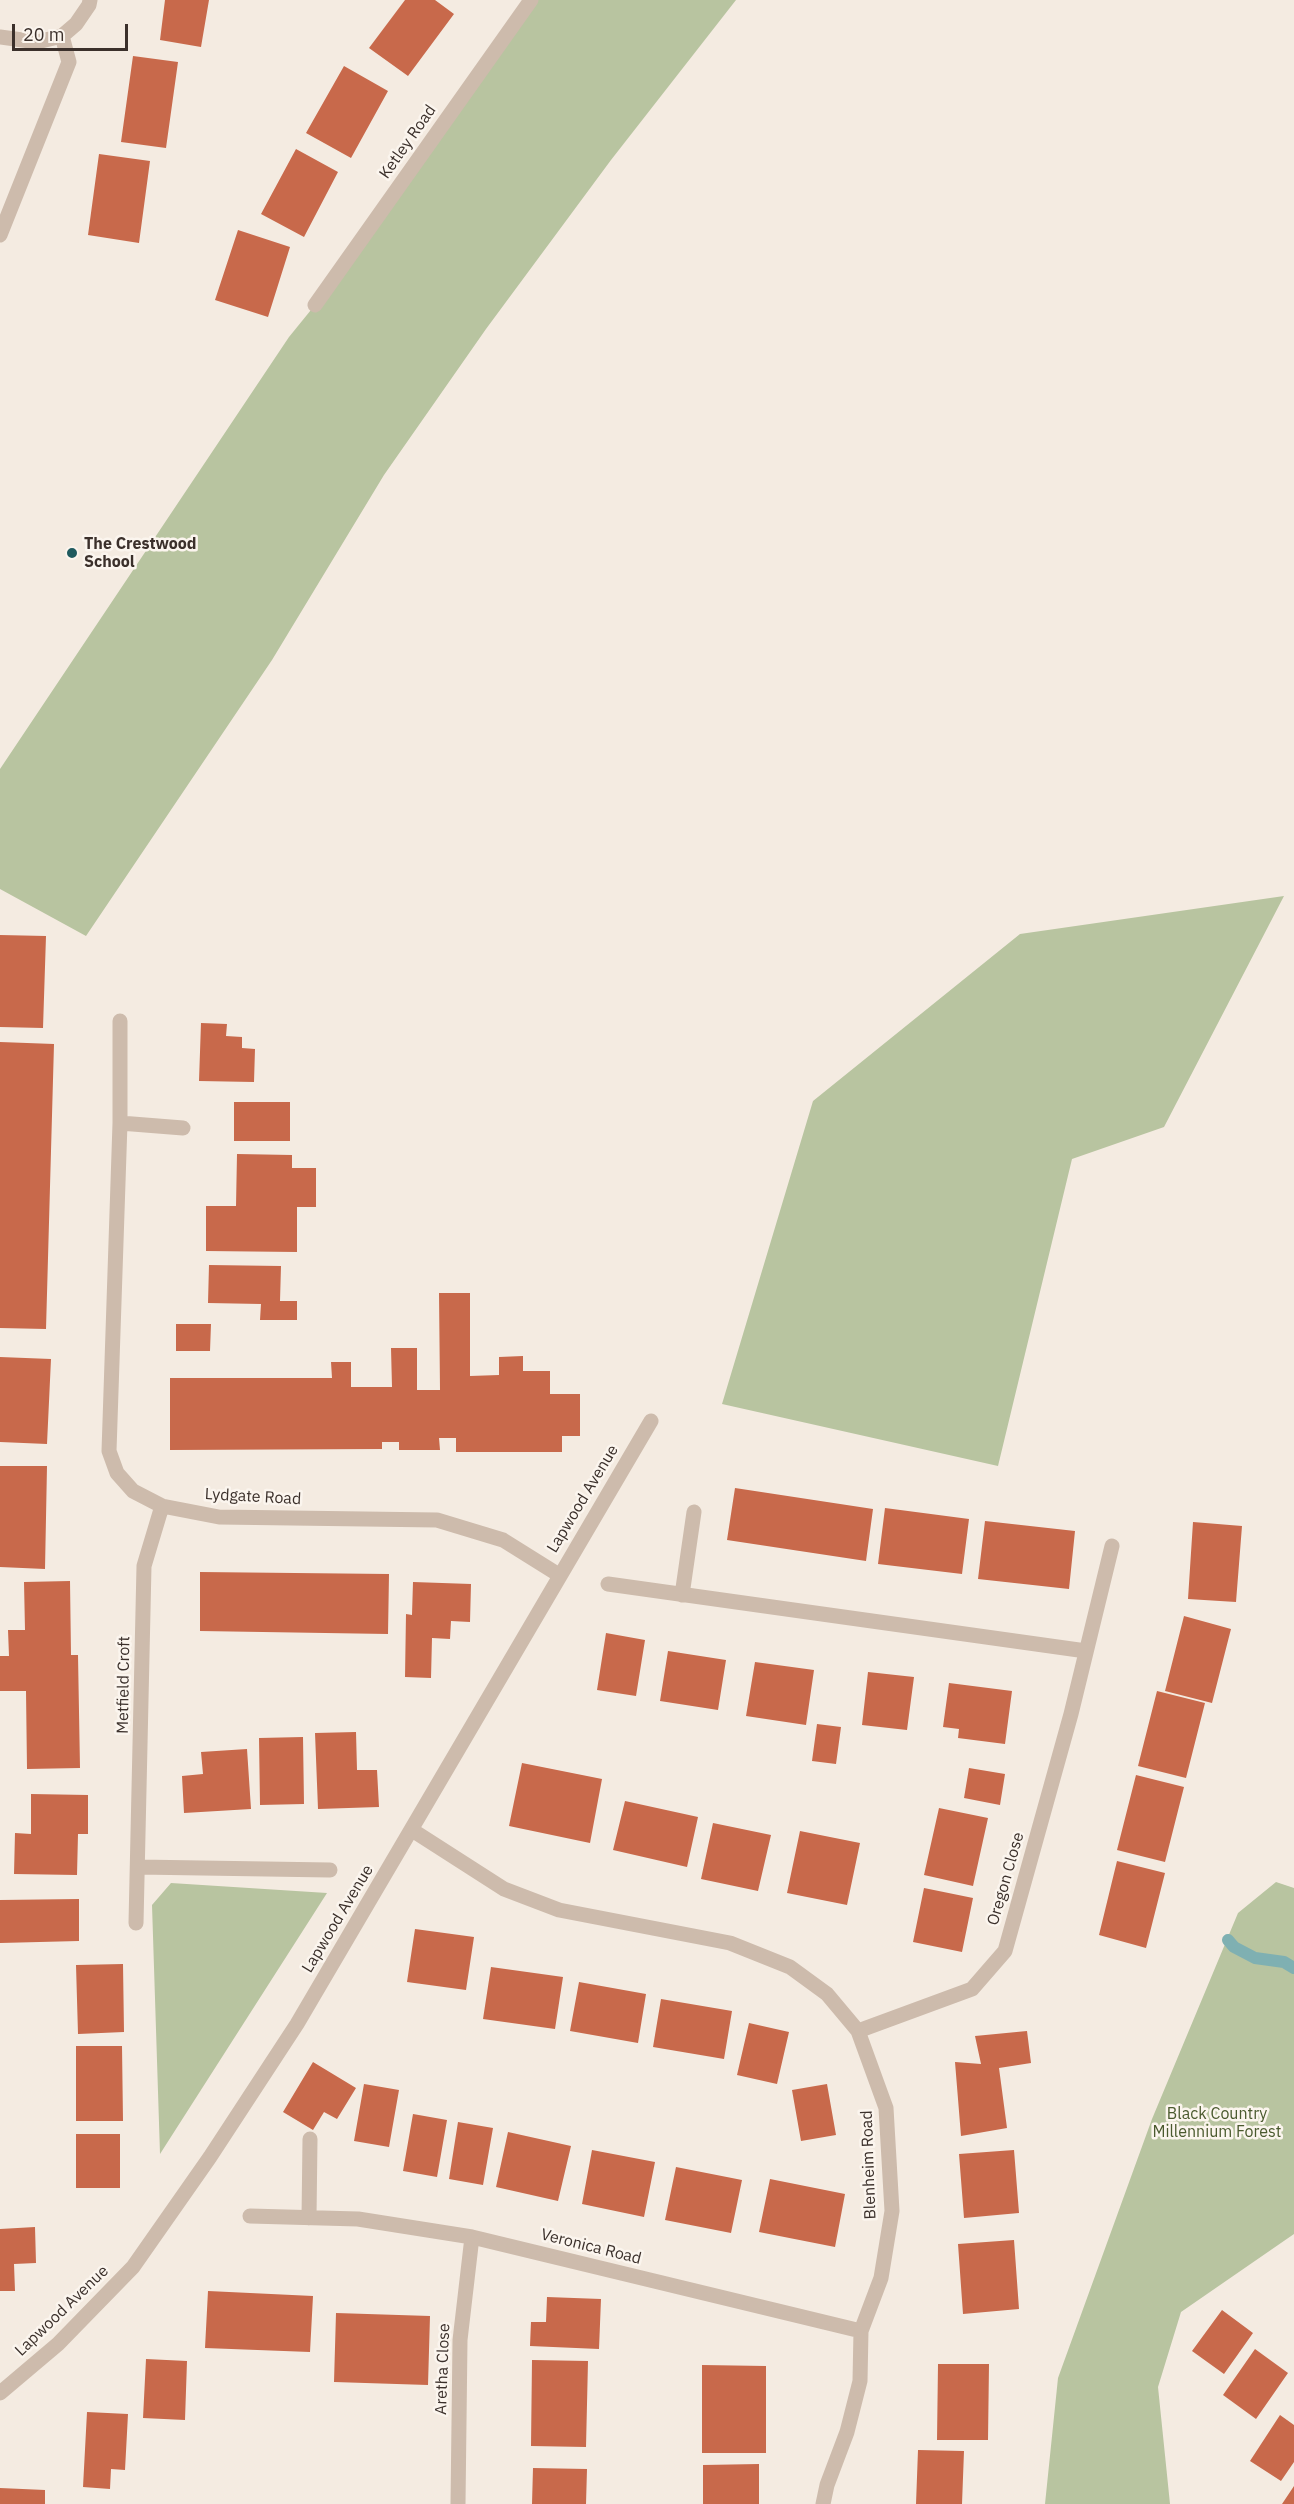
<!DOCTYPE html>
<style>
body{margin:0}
#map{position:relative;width:1294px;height:2504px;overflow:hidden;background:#f4ebe1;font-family:"IBM Plex Sans",sans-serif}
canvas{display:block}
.scale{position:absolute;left:12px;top:24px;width:116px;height:27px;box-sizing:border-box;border:3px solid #3b302b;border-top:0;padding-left:8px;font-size:18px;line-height:21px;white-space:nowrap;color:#3b302b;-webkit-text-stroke:4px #fbf5ee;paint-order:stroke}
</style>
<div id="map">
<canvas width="1294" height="2504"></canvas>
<div class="scale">20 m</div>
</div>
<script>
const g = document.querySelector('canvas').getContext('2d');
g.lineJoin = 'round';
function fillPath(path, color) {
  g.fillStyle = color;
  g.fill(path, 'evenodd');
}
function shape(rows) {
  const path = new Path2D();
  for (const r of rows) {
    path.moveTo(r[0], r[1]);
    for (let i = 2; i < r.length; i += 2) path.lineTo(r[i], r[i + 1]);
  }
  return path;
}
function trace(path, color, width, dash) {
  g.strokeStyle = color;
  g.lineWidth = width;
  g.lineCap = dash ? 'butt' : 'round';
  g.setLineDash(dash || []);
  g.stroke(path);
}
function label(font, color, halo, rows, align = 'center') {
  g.font = font + ' "IBM Plex Sans",sans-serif';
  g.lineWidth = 5;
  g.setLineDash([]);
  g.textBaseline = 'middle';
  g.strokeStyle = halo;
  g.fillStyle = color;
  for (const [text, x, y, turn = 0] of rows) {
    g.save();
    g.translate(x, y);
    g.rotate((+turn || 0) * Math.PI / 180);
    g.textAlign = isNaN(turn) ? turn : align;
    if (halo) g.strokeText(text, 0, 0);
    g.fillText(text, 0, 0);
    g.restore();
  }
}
const green = shape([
 [531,0,736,0,611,160,486,329,384,475,272,660,86,936,0,889,0,769,289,337,315,305],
 [1284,896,1164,1127,1072,1159,998,1466,722,1404,813,1101,1020,934],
 [1276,1882,1294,1888,1294,2234,1181,2312,1158,2387,1170,2504,1045,2504,1058,2378,1152,2119,1238,1913],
 [171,1883,327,1893,160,2154,152,1905]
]);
const stream = shape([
 [1228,1940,1234,1947,1255,1958,1284,1962,1294,1968]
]);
const building = shape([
 [165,0,209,0,201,47,160,40],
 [405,0,435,0,454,14,408,76,369,48],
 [133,56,178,62,166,148,121,142],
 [344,66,388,91,351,158,306,133],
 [296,149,338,172,304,237,261,214],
 [99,154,150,161,139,243,88,235],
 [238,230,290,247,268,317,215,300],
 [0,935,46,936,43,1028,0,1027],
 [201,1023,227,1024,226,1036,242,1037,242,1048,255,1049,254,1082,199,1081],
 [0,1042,54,1044,46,1329,0,1328],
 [234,1102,290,1102,290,1141,234,1141],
 [237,1154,292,1155,292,1168,316,1168,316,1207,297,1207,297,1252,206,1251,206,1206,236,1206],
 [209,1265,281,1266,280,1301,297,1301,297,1320,260,1320,261,1304,208,1303],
 [439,1293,470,1293,470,1376,499,1375,499,1357,523,1356,523,1371,550,1371,550,1394,580,1394,580,1436,562,1436,562,1452,456,1452,456,1438,439,1438,440,1450,399,1450,399,1442,382,1442,382,1449,170,1450,170,1378,332,1378,331,1362,351,1362,351,1387,392,1387,391,1348,417,1348,417,1390,440,1390],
 [176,1324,211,1324,210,1351,176,1351],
 [0,1357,51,1359,47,1444,0,1442],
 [0,1466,47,1466,45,1569,0,1567],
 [735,1488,873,1509,866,1561,727,1540],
 [885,1508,969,1519,962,1574,878,1564],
 [985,1521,1075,1531,1069,1589,978,1579],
 [1193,1522,1242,1526,1236,1602,1188,1599],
 [200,1572,389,1574,388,1634,200,1631],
 [70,1581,71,1655,78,1655,80,1768,27,1769,26,1691,0,1691,0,1656,9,1656,8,1630,25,1630,24,1582],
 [413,1582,471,1584,470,1622,451,1621,450,1639,432,1638,431,1678,405,1677,406,1614,412,1615],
 [1184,1616,1231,1629,1212,1703,1165,1691],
 [606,1633,645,1640,636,1696,597,1690],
 [668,1651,726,1660,718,1710,660,1701],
 [755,1662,814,1670,806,1725,746,1716],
 [868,1672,914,1677,907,1730,862,1725],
 [949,1683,1012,1691,1005,1744,958,1738,959,1729,943,1727],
 [1157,1691,1205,1703,1186,1778,1138,1766],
 [817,1724,841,1727,836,1764,812,1761],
 [356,1732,357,1770,377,1770,379,1807,318,1809,315,1733],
 [303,1737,304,1804,260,1805,259,1738],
 [247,1749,251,1809,184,1813,182,1776,203,1774,201,1752],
 [522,1763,602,1779,590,1843,509,1826],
 [969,1768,1005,1774,1000,1805,964,1798],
 [1136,1775,1184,1787,1165,1862,1117,1850],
 [31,1794,88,1795,88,1834,78,1834,77,1875,14,1874,15,1833,31,1834],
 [625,1801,698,1817,687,1867,613,1850],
 [939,1808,988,1818,973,1886,924,1875],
 [713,1823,771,1835,758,1891,701,1879],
 [800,1831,860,1843,847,1905,787,1893],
 [1117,1861,1165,1873,1146,1948,1099,1935],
 [924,1888,973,1898,962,1952,913,1942],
 [79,1899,79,1941,0,1943,0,1900],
 [415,1929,474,1937,466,1990,407,1982],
 [123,1964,124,2032,78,2034,76,1965],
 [491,1967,563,1977,555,2029,483,2019],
 [579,1982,646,1994,638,2043,570,2031],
 [661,1999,732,2011,724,2059,653,2047],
 [749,2023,789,2032,777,2084,737,2075],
 [1027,2031,1031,2063,999,2068,1007,2128,961,2136,955,2062,981,2064,975,2036],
 [76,2046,122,2046,123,2121,76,2121],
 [313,2062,356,2088,337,2119,324,2112,313,2130,283,2112],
 [364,2084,399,2090,389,2147,354,2141],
 [827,2084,836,2135,801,2141,792,2090],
 [413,2114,447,2120,437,2177,403,2171],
 [458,2122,493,2128,483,2185,449,2179],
 [508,2132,571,2146,558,2201,496,2187],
 [76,2134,120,2134,120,2188,76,2188],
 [592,2150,655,2162,644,2217,582,2204],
 [1014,2150,1019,2213,964,2218,959,2154],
 [676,2167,742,2180,731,2233,665,2220],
 [770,2179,845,2194,835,2247,759,2232],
 [35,2227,36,2263,14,2264,15,2291,0,2291,0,2229],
 [1014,2240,1019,2309,963,2314,958,2244],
 [208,2291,313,2296,310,2352,205,2348],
 [547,2297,601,2299,599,2349,530,2346,531,2322,546,2322],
 [1222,2310,1253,2333,1224,2374,1192,2351],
 [336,2313,430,2316,428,2385,334,2382],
 [1255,2349,1288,2373,1256,2419,1223,2395],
 [146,2359,187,2361,185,2420,143,2418],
 [532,2360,588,2361,586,2447,531,2446],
 [938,2364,989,2364,988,2440,937,2440],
 [702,2365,766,2366,766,2453,702,2453],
 [87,2412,128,2414,125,2470,111,2469,110,2489,83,2487],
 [1280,2415,1294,2425,1294,2462,1281,2481,1250,2461],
 [918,2450,964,2451,962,2504,916,2504],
 [759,2464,759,2504,703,2504,703,2465],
 [533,2468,587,2469,586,2504,532,2504],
 [1294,2486,1294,2504,1282,2504],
 [0,2488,45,2490,45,2504,0,2504]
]);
const minor = shape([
 [0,37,37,42,62,36,76,24,89,5,90,0],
 [0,235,69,62,62,36],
 [315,305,531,0],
 [120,1021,120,1123,109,1451,117,1473,133,1491,162,1506,219,1517,437,1520,503,1540,559,1575],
 [120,1123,183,1128],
 [608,1584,1086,1651],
 [682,1595,694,1512],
 [412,1830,504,1889,559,1910,730,1943,790,1967,827,1994,858,2031,886,2108,892,2211,881,2278,861,2331,860,2381,847,2432,827,2485,823,2504],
 [138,1867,330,1870],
 [136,1923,144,1566,162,1506],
 [858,2031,972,1989,1005,1951,1071,1714,1112,1546],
 [250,2216,358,2219,472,2237,861,2331],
 [309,2218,310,2139],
 [0,2393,58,2344,133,2267,210,2157,297,2024,651,1421],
 [458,2504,460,2340,472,2237]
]);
const markers = [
 [72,553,6,"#1f5a5e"]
];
const streetNames = [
 ["Ketley Road",408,142,-55],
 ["Lydgate Road",253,1497,3],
 ["Lapwood Avenue",583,1499,-59],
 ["Metfield Croft",124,1685,-89],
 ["Oregon Close",1006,1879,-74],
 ["Lapwood Avenue",338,1919,-59],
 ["Blenheim Road",869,2165,-92],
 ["Veronica Road",591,2247,14],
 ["Lapwood Avenue",62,2311,-44],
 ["Aretha Close",443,2369,-88]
];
const poiNames = [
 ["The Crestwood",84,544],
 ["School",84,562]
];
const parkNames = [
 ["Black Country",1217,2114],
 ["Millennium Forest",1217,2132]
];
fillPath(green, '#b8c4a0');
trace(stream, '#7fb0b2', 12);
fillPath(building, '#c8694b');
trace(minor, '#cdbbac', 15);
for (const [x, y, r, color] of markers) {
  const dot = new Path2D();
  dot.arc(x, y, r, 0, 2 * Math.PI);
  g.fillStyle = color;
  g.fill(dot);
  trace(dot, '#fbf5ee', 2);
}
label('16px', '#3b302b', '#fbf5ee', streetNames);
label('bold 16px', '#3b302b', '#fbf5ee', poiNames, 'left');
label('16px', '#4a5a2e', '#fbf5ee', parkNames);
</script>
